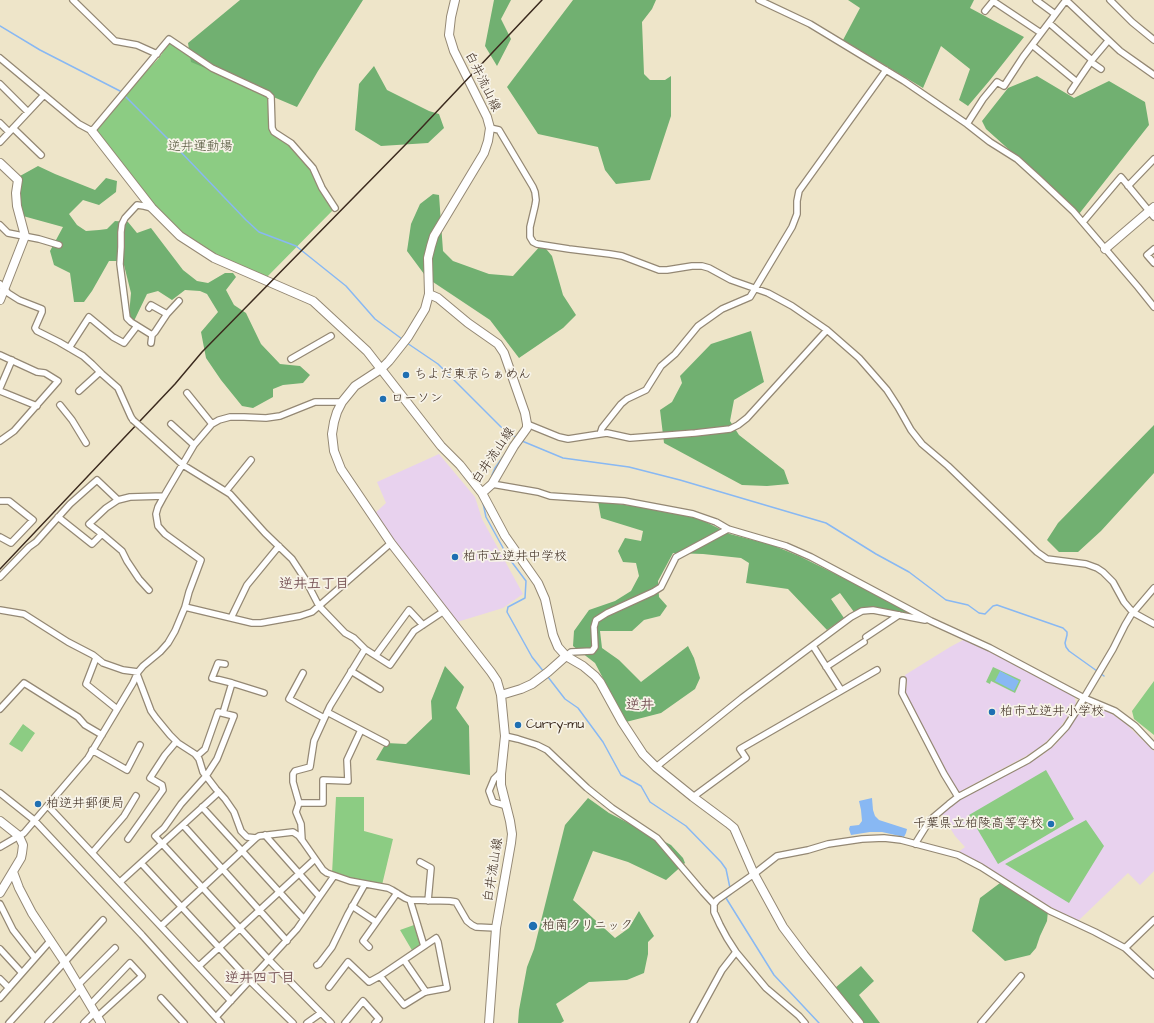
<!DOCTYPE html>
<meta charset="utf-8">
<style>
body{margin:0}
canvas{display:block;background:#eee5c9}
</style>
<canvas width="1154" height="1023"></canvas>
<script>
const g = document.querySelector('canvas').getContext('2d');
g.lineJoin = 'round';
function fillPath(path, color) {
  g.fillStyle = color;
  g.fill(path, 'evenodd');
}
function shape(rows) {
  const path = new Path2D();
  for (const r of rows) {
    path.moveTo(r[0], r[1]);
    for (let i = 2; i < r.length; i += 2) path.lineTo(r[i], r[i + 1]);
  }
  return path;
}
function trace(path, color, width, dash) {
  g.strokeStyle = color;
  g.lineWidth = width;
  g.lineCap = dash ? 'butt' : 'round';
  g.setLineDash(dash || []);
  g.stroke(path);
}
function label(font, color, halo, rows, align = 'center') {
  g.font = font + ' "Architects Daughter","Klee One",sans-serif';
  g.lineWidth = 3.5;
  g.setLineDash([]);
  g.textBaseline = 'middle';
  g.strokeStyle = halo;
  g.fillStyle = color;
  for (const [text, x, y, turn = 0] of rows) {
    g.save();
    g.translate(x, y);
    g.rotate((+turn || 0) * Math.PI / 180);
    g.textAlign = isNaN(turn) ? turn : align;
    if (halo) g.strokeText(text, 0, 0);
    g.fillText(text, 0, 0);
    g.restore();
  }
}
const built = shape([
 [439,454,475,497,482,519,523,594,503,608,457,622,374,514,386,503,377,482],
 [965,639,1074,695,1076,703,1058,731,1040,747,1026,756,959,792,947,775,905,695,905,687,907,686,905,675,950,647],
 [1091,705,1112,714,1126,724,1154,751,1154,871,1140,885,1128,873,1077,922,957,853,965,847,955,836,941,813,963,798,1041,756,1055,745,1068,730,1083,707]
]);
const green = shape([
 [169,43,212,68,268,94,268,105,274,132,291,143,313,168,335,208,264,280,180,236,92,131,119,99,159,58],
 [993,667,1021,680,1015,693,991,681,990,684,986,682],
 [1154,681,1154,735,1134,719,1132,711],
 [23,724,35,733,22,752,9,744],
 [1046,770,1074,819,998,864,969,815],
 [336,797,364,797,364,831,393,839,382,885,350,880,332,874],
 [1086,820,1104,846,1069,903,1005,864],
 [414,925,420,945,419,947,413,952,400,930]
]);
const forest = shape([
 [240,0,363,0,318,71,297,107,191,62,188,43],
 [494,0,511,0,501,19,511,39,497,66,485,46],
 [573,0,656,0,652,9,642,22,644,74,650,80,665,80,671,76,671,116,650,180,616,184,605,170,598,147,538,134,507,87],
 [848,0,974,0,970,8,1024,37,990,80,968,106,959,100,970,69,941,46,923,88,843,40,860,8],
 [374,66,387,90,429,111,439,114,444,128,428,143,381,146,355,130,359,84],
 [1037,76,1074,98,1109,81,1145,102,1149,125,1079,214,1063,198,986,129,982,121,1008,88],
 [38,166,55,174,95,190,106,178,117,181,116,192,99,205,83,200,69,214,77,225,86,231,99,230,107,229,115,221,128,222,137,233,151,228,183,270,197,281,208,283,225,273,233,273,236,277,226,290,234,305,246,313,261,344,280,364,300,366,310,375,303,383,283,385,273,389,273,397,253,408,242,406,221,380,206,358,201,332,218,312,207,294,200,291,185,290,172,300,158,291,147,294,134,321,129,315,131,293,123,261,109,261,92,291,84,302,74,302,70,273,54,265,50,251,63,227,23,216,18,193,20,176],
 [433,194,439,195,443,251,453,261,489,274,513,276,542,244,552,256,563,295,576,315,563,328,519,358,490,320,427,278,407,251,411,224,420,204],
 [751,331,764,382,734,400,730,421,739,435,784,470,789,484,767,486,742,485,664,443,660,410,672,402,682,383,680,376,711,344],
 [1154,425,1154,473,1101,531,1078,552,1059,552,1047,540,1058,523],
 [598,501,653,509,700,519,730,534,772,545,799,556,904,608,918,617,874,607,854,612,840,593,831,599,844,618,827,630,788,589,746,583,749,563,741,558,703,554,673,553,658,581,659,597,667,606,660,616,644,620,632,631,600,631,602,648,619,660,641,682,688,646,694,658,700,678,695,689,661,713,626,722,595,663,573,646,574,631,589,610,615,601,631,591,639,576,636,563,623,562,618,551,625,538,641,541,643,531,601,518],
 [445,666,464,687,456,708,469,726,470,775,376,760,386,743,406,744,432,719,431,701],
 [588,798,609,813,671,845,683,858,685,863,666,880,628,862,593,851,573,900,615,938,629,928,639,911,654,936,648,942,648,954,644,973,627,980,589,982,556,1004,564,1021,561,1023,518,1023,519,1010,527,967,534,949,565,825],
 [1000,883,1048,911,1047,921,1040,936,1036,948,1030,955,1005,961,972,931,980,898],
 [861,966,874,981,859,995,880,1023,862,1023,835,988]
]);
const water = shape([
 [1000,671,1019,681,1014,691,995,681],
 [872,798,873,810,875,816,879,820,907,829,906,833,904,837,882,832,870,832,851,835,849,829,850,826,859,825,862,821,861,810,859,801]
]);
const stream = shape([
 [0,26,40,50,120,91,178,149,246,220,259,232,296,246,346,286,375,319,402,339],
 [407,343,438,364,501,427,517,438],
 [522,441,563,458,629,467,680,480,826,523,876,554,909,572,946,600,968,605,979,613,985,614,993,606,997,605,1063,628,1067,632,1067,635,1065,643,1066,647,1069,651,1097,671],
 [492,475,495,468,507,451],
 [483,503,486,517,508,557,526,581,525,598,508,607,507,612,532,657,544,672],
 [1100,673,1104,676],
 [548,677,565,699,578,708,603,742,621,775,641,786,650,802,686,826,721,862,726,869,730,888],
 [731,892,731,894,726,898,774,975,819,1023]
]);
const street = shape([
 [73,0,115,41,137,45,157,54],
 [759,0,810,24,904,81,967,124,990,142,1017,159,1039,179,1073,211,1138,287,1154,307],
 [1036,0,1055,14],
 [1066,0,1120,51,1154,75],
 [1110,0,1132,22,1154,40],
 [993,1,1041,33],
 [985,11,994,0],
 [1049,23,1092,60],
 [1032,45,1077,82,1092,60,1108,41],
 [0,58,79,124,92,131,169,39,212,68,268,94,271,97,272,128,274,132,291,143,313,168,322,188,335,208],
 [1091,62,1101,69],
 [0,84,28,112],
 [1071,91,1077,82],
 [0,123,9,132],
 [967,124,983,99,997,82,1004,86,1023,57,1066,0],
 [13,128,41,155],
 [490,128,499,130,533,187,535,192,536,200,535,206,530,227,530,237,533,242,537,244,569,249,610,254,622,256,659,270,667,270,692,266,702,266,709,268,731,280,768,293,792,306,827,330,859,358,887,390,898,407,911,430,922,444,948,466,1037,552,1047,559,1086,564,1097,568,1103,572,1113,582,1124,602,1130,609,1134,613,1154,624],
 [0,142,44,95],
 [1128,186,1154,159],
 [1083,222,1121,177,1154,217],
 [0,225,8,233,39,239,59,245],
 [1154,249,1147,255,1154,263],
 [0,284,8,293,19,300,42,309,42,312,35,328,37,331,59,342,83,356,92,364,102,374,118,388,131,417,133,420],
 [149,308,151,305,167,314,155,332,152,335,131,322,127,318,120,264,121,247,121,232,122,224,125,218,137,205,144,206,152,208],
 [167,314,179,301],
 [151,343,152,335],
 [69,348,89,317,113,337,124,343,137,326],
 [0,355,37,372,45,373,58,381,14,431,0,441],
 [291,359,331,336],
 [0,388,12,360],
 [0,391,37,406],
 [79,391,100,372],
 [187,393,212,424],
 [60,405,72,420,86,443],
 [171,424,194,445],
 [527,424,559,437,568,439,600,434,602,428,621,404,627,399,646,390,661,366,675,354,698,326,722,309,750,297,792,227,797,214,797,201,799,191,886,70],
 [141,427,183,465,230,494,265,533,292,559,305,579,319,606,345,633,354,638,365,649,390,665,414,631,444,611],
 [600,434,607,433,630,438,695,433,730,429,738,425,747,418,827,330],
 [492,484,538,492,550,496,624,501,693,514,716,522,728,529,786,546,811,557,931,621,990,648,1084,698,1115,711,1135,726,1154,746],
 [226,491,251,460],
 [0,501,9,501,33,520,11,543,0,537],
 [58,517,92,544,102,534,89,524,106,508,118,500,130,497,164,496],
 [102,534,122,551,127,561,139,579,149,590],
 [0,577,29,547,36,542,70,504,97,480,118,500],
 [185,607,252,623,261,623,300,616,312,612,391,543],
 [0,610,24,614,68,642,93,655,103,663,123,670,138,672],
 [231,618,247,585,279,546],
 [866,637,899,615],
 [813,646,841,690],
 [376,655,409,610,423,625],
 [566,656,571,652,592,651,595,647,594,627,596,620,607,613,653,592,661,587,676,557,728,529],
 [96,658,86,684,117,709],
 [826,667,864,642],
 [351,671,380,689],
 [303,673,289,699,324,718],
 [137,674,151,711,156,718,170,735,178,743,195,754,199,759,203,772,216,789,225,799,234,812,241,831,247,837,256,838,259,836,293,832,299,836,302,840,323,870,327,873,350,881,388,888,392,890,405,898,410,900,450,901,456,902,467,921,472,925,476,927,496,928],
 [903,680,902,693,944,774,958,797],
 [232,683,264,693],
 [0,709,24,683,78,717,85,725,102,735],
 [327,712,386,743],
 [223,713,232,683,212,678,218,663,225,664],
 [505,736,518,739,537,745,547,750,587,788,612,808,657,838,703,892,714,904],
 [92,750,127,770,140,745],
 [197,756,205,749,218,712,234,716,217,759,206,776,181,804,164,828,155,836,269,960,331,1023],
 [656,767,742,698,851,617,862,611,873,610,925,620],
 [501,772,494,779,489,791,493,802,507,806],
 [0,793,34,820,142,935,221,1023],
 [693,797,746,758,740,749,877,670],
 [299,803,323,803,323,780,348,781,347,760,361,730],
 [48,806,231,1001],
 [202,807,304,919],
 [183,825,287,941],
 [265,835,319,896],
 [128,839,163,790,162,785,150,778,165,755,176,742],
 [302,840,301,824,296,812,299,803,293,782,293,774,295,771,310,767,314,741,330,706,365,649],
 [915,844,930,820,949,804,958,797,1028,760,1049,745,1066,727,1075,713,1113,649,1125,625,1131,615,1154,588],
 [0,847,24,833,88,758,133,683,138,672,143,666,160,652,168,643,175,631,185,607,189,592,201,560,165,534,158,526,156,514,158,507,164,496,194,445,212,424,219,420,230,417,244,417,266,418,280,416,315,402,342,402],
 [92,853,124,816,136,796],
 [420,862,431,868,428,901],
 [141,863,250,981,293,1023],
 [120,882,219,792],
 [410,900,424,946],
 [0,904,13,930,35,958],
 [352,906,376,922],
 [161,926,256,838],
 [436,938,438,942,447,988,425,992,404,1005,380,976,436,938],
 [369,947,363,941,397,893],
 [1125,948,1154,920],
 [0,949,22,973],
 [404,960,426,992],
 [317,965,319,964,332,947,348,914,365,884],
 [199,966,315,859],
 [0,979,9,988],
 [78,985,115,948],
 [329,987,348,962,369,982,380,976],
 [0,998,51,940],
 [161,998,184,1023],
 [90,1005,130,963,142,976,97,1017],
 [216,1017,297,929,334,876],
 [9,1023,103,920],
 [48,1023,81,989],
 [84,1023,94,1013],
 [307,1023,321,1013],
 [345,1023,363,1001,379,1019,375,1023],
 [693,1023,722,970,736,952],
 [805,1023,799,1016,766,988,736,952,727,938,720,925,714,912,714,904,717,900,754,874,777,856,808,850,828,844,862,839,884,838,901,840,958,855,981,867,1050,911,1095,932,1125,948,1154,975],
 [981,1023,1021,976]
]);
const secondary = shape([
 [455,0,451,17,449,35,454,51,487,117,490,128,488,141,484,153,434,236,431,246,428,258,429,294,425,309,408,337,389,361,381,369,355,386,342,402,337,412,334,422,332,434,334,451,341,469,391,543,491,672,497,681,501,695,505,736,501,774,501,785,510,821,512,834,511,843,496,928,489,1023],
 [92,131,152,208,180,236,214,258,313,301,367,351,441,446,460,465,482,493,505,536,538,583,545,599,553,635,558,647,566,656,583,666,595,676,600,682,622,722,643,754,656,767,693,797,728,823,734,828,754,874,783,927,804,955,859,1023],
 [0,163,18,180,16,193,17,206,25,236,0,300],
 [1105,249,1154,207],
 [429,294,438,298,468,323,498,344,504,353,525,413,527,424,527,428,514,446,492,484,482,493],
 [501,695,521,689,532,684,548,672,566,656],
 [0,821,19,836,23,845,22,853,21,858,0,893],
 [13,872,19,888,32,913,64,961,101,1023]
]);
const rail = shape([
 [0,569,175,384,202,352,409,141,542,0]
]);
const streetBridge = shape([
 [133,420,141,427]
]);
const markers = [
 [406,375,4,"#1f6fb2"],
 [383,399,4,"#1f6fb2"],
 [455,557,4,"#1f6fb2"],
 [992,712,4,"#1f6fb2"],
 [518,725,4,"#1f6fb2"],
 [38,804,4,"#1f6fb2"],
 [1051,824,4,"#1f6fb2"],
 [533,926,5,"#1f6fb2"]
];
const streetNames = [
 ["白井流山線",482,82,64],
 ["白井流山線",494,456,-56],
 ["白井流山線",494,870,-81]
];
const parkNames = [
 ["逆井運動場",200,147]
];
const poiNames = [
 ["ちよだ東京らぁめん",414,375],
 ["ローソン",391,399],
 ["柏市立逆井中学校",463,557],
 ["柏市立逆井小学校",1000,712],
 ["Curry-mu",526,725],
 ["柏逆井郵便局",46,804],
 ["千葉県立柏陵高等学校",1043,824,"right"],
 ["柏南クリニック",542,926]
];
const neighbourhoodNames = [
 ["逆井五丁目",314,585],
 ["逆井",640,706],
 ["逆井四丁目",260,979]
];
fillPath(built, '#e8d2ee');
fillPath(green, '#8ccc83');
fillPath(forest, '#71b071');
fillPath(water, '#88b8f3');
trace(stream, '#88b8f3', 1.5);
trace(street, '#948874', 8);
trace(secondary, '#948874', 10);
trace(street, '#fff', 5.5);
trace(secondary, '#fff', 8);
trace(rail, '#3b2a1e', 1.5);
trace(streetBridge, '#948874', 8, []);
trace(streetBridge, '#fff', 5.5);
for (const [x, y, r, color] of markers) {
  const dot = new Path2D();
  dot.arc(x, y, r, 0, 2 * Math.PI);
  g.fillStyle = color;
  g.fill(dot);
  trace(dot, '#f7f3e8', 1.5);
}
label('13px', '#3b2a1e', '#f7f3e8', streetNames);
label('13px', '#4f5237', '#f7f3e8', parkNames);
label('13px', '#3b2a1e', '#f7f3e8', poiNames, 'left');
label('bold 14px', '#785457', '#f7f3e8', neighbourhoodNames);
</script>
